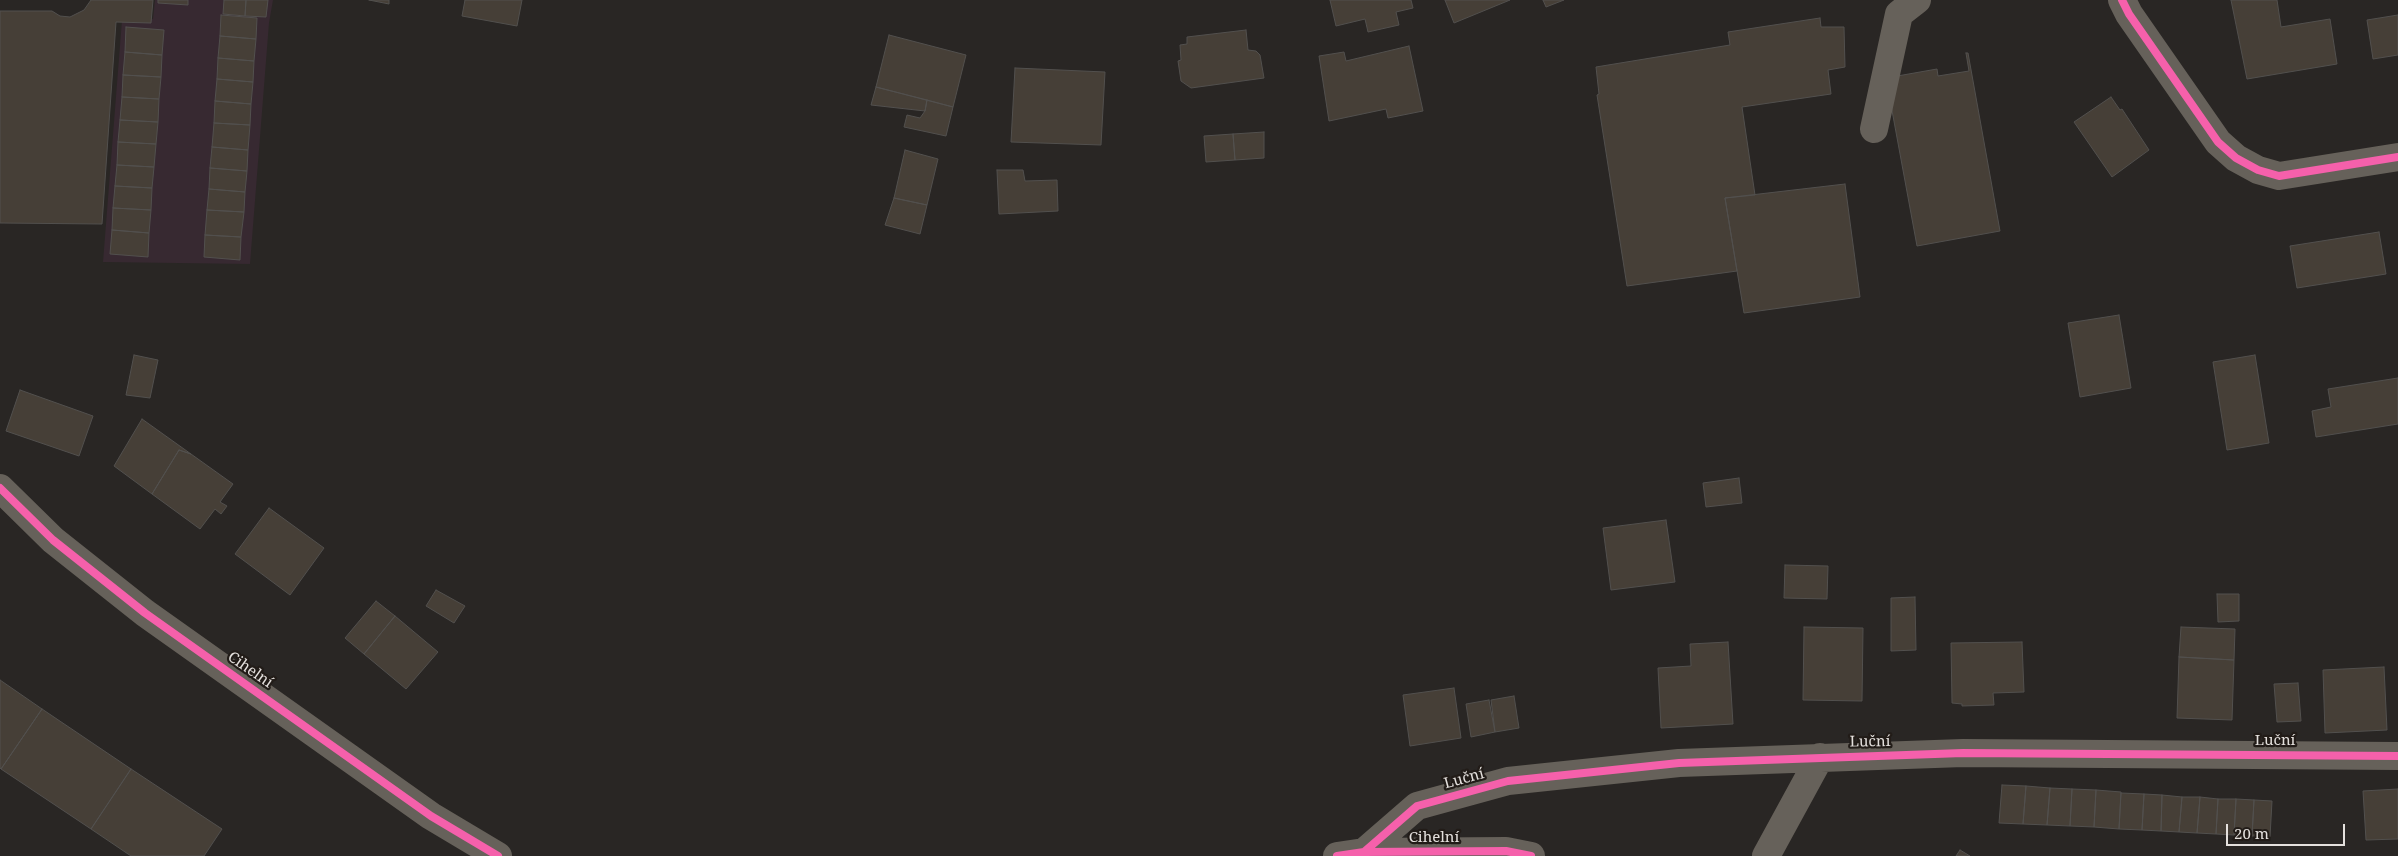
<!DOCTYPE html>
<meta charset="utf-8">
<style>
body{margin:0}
#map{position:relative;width:2398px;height:856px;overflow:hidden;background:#292624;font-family:"Noto Serif",serif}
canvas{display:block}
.scale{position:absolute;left:2226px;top:824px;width:119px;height:22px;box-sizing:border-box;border:2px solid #e4e0dd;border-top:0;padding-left:6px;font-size:15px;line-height:18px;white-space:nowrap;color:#e4e0dd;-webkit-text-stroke:4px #221c18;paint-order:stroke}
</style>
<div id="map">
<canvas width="2398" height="856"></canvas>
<div class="scale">20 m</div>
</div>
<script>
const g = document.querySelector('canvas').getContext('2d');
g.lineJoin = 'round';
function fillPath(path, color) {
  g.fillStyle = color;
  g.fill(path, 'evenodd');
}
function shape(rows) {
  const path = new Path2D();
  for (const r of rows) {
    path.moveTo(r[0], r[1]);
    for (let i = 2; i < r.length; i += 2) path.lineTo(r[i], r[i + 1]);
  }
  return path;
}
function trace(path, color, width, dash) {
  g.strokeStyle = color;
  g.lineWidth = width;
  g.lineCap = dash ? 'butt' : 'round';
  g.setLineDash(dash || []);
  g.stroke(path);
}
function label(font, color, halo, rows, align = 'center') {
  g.font = font + ' "Noto Serif",serif';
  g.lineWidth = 4.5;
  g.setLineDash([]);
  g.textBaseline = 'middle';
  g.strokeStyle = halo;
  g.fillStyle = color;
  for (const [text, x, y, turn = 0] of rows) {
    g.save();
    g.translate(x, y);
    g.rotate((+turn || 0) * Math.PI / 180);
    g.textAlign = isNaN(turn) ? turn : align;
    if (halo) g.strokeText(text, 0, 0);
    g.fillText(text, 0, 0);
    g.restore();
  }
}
const industrial = shape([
 [155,0,273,0,269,23,250,264,103,262,122,20,153,19]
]);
const building = shape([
 [91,0,153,0,151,23,116,22,102,224,0,223,0,11,52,11,60,16,70,17,84,10,91,0],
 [158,0,188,0,188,5,158,3,158,0],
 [224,0,246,0,245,16,223,14,224,0],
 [246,0,268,0,266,17,245,16,246,0],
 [369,0,389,0,389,4,369,0],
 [465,0,522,0,517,26,462,16,465,0],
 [1330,0,1411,0,1413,8,1396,12,1399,25,1368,32,1365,19,1336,26,1330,0],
 [1445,0,1510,0,1454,23,1445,0],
 [1543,0,1564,0,1546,7,1543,0],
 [2231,0,2277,0,2281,27,2330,19,2337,64,2247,79,2231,0],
 [221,15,257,18,256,39,220,36,221,15],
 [2398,15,2398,55,2373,59,2367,20,2398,15],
 [1820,18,1821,27,1844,27,1845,67,1828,70,1831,94,1742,107,1755,195,1725,198,1737,271,1627,286,1597,95,1599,94,1596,67,1730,45,1728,32,1820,18],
 [126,27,164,30,162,55,125,52,126,27],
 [1246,30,1248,50,1256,51,1260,55,1264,78,1191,88,1181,81,1178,61,1181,60,1180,45,1187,44,1187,37,1246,30],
 [889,35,966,55,953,107,876,87,889,35],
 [220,36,256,39,254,61,218,58,220,36],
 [1409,46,1423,111,1388,118,1386,109,1329,121,1319,56,1344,52,1346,61,1409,46],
 [125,52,162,55,161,77,123,75,125,52],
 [1966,53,1968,53,2000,231,1917,246,1886,78,1937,69,1938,76,1969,71,1966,53],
 [218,58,254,61,253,82,217,79,218,58],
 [1015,68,1105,72,1101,145,1011,142,1015,68],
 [123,75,161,77,159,99,122,97,123,75],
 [217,79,253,82,251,104,215,101,217,79],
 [876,87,927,100,925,111,871,105,876,87],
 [122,97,159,99,158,122,120,120,122,97],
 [2111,97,2120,110,2122,109,2149,150,2112,177,2074,122,2111,97],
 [927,100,953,107,946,136,904,127,907,115,920,118,925,111,927,100],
 [215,101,251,104,250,125,214,123,215,101],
 [120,120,158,122,156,144,118,142,120,120],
 [214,123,250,125,248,150,212,147,214,123],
 [1264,132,1264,158,1235,160,1233,134,1264,132],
 [1233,134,1235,160,1206,162,1204,136,1233,134],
 [118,142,156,144,154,167,117,165,118,142],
 [212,147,248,150,247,171,210,168,212,147],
 [905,150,938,159,927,205,894,198,905,150],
 [117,165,154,167,152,188,115,186,117,165],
 [210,168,247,171,245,192,209,189,210,168],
 [997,170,1023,170,1025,181,1057,180,1058,211,999,214,997,170],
 [1845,184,1860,297,1744,313,1725,198,1845,184],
 [115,186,152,188,151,210,113,208,115,186],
 [209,189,245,192,244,212,207,210,209,189],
 [894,198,927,205,920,234,885,225,894,198],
 [113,208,151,210,149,233,112,230,113,208],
 [207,210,244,212,241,237,205,235,207,210],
 [112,230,149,233,148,257,110,254,112,230],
 [2379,232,2386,274,2297,288,2290,246,2379,232],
 [205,235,241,237,240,260,204,257,205,235],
 [2119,315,2131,388,2080,397,2068,323,2119,315],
 [134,355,158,360,150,398,126,395,134,355],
 [2255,355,2269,443,2227,450,2213,362,2255,355],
 [2398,378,2398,424,2316,437,2312,411,2331,407,2328,389,2398,378],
 [20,390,93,416,79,456,6,431,20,390],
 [142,419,191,454,179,450,152,494,114,466,142,419],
 [179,450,191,454,233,484,220,502,227,506,221,514,215,509,200,529,152,494,179,450],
 [1739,478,1742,503,1706,507,1703,483,1739,478],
 [269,508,324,548,290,595,235,554,269,508],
 [1666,520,1675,582,1611,590,1603,528,1666,520],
 [1785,565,1828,566,1827,599,1784,598,1785,565],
 [436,590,465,606,454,623,426,606,436,590],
 [2217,594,2239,594,2239,621,2218,622,2217,594],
 [1915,597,1916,650,1891,651,1891,598,1915,597],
 [376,601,395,616,364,654,345,638,376,601],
 [395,616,438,652,406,689,364,654,395,616],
 [1804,627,1863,628,1862,701,1803,700,1804,627],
 [2181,627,2235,629,2234,660,2179,657,2181,627],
 [1728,642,1733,724,1661,728,1658,668,1691,666,1690,644,1728,642],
 [2022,642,2024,692,1993,693,1994,705,1962,706,1962,704,1952,703,1951,643,2022,642],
 [2179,657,2234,660,2232,720,2177,718,2179,657],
 [2384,667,2387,730,2325,733,2323,670,2384,667],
 [0,680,42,709,1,769,0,768,0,680],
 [2298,683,2301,721,2277,722,2274,684,2298,683],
 [1454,688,1461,738,1410,746,1403,695,1454,688],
 [1514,696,1519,728,1495,732,1491,700,1514,696],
 [1489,700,1495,732,1471,737,1466,704,1489,700],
 [42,709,131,769,91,829,1,769,42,709],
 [131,769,222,829,204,856,131,856,91,829,131,769],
 [2002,785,2026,786,2023,824,1999,823,2002,785],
 [2026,786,2050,788,2047,825,2023,824,2026,786],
 [2050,788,2072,789,2070,826,2047,825,2050,788],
 [2072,789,2096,790,2094,827,2070,826,2072,789],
 [2398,789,2398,839,2366,840,2363,791,2398,789],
 [2096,790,2121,792,2119,829,2094,827,2096,790],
 [2121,793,2144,794,2142,830,2119,829,2121,793],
 [2144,794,2162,795,2161,831,2142,830,2144,794],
 [2162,795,2182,797,2179,832,2161,831,2162,795],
 [2182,797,2200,797,2197,833,2179,832,2182,797],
 [2200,797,2218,799,2216,834,2197,833,2200,797],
 [2218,799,2236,799,2234,835,2216,834,2218,799],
 [2236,799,2254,800,2252,836,2234,835,2236,799],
 [2254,800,2272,801,2270,837,2252,836,2254,800],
 [1960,850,1970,856,1956,856,1960,850]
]);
const minor = shape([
 [2122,0,2129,14,2218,142,2236,158,2258,170,2279,176,2398,157],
 [1874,129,1899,14,1917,0],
 [0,488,53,540,145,613,431,816,498,856],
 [1364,852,1417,806,1508,781,1679,763,1963,753,2398,756],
 [1337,856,1364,852,1506,851,1531,856],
 [1766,856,1820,757]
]);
const cycleway = shape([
 [2122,0,2129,14,2218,142,2236,158,2258,170,2279,176,2398,157],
 [0,488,53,540,145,613,431,816,498,856],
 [1364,852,1417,806,1508,781,1679,763,1963,753,2398,756],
 [1337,856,1364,852,1506,851,1531,856]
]);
const streetNames = [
 ["Cihelní",250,670,35],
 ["Luční",2275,741],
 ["Luční",1870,742,-1],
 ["Luční",1464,779,-15],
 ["Cihelní",1434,838]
];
fillPath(industrial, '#372931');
fillPath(building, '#463f37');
trace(building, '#52504e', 1);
trace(minor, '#66615a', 28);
trace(cycleway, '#f560ab', 8);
label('15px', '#e4e0dd', '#221c18', streetNames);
</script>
